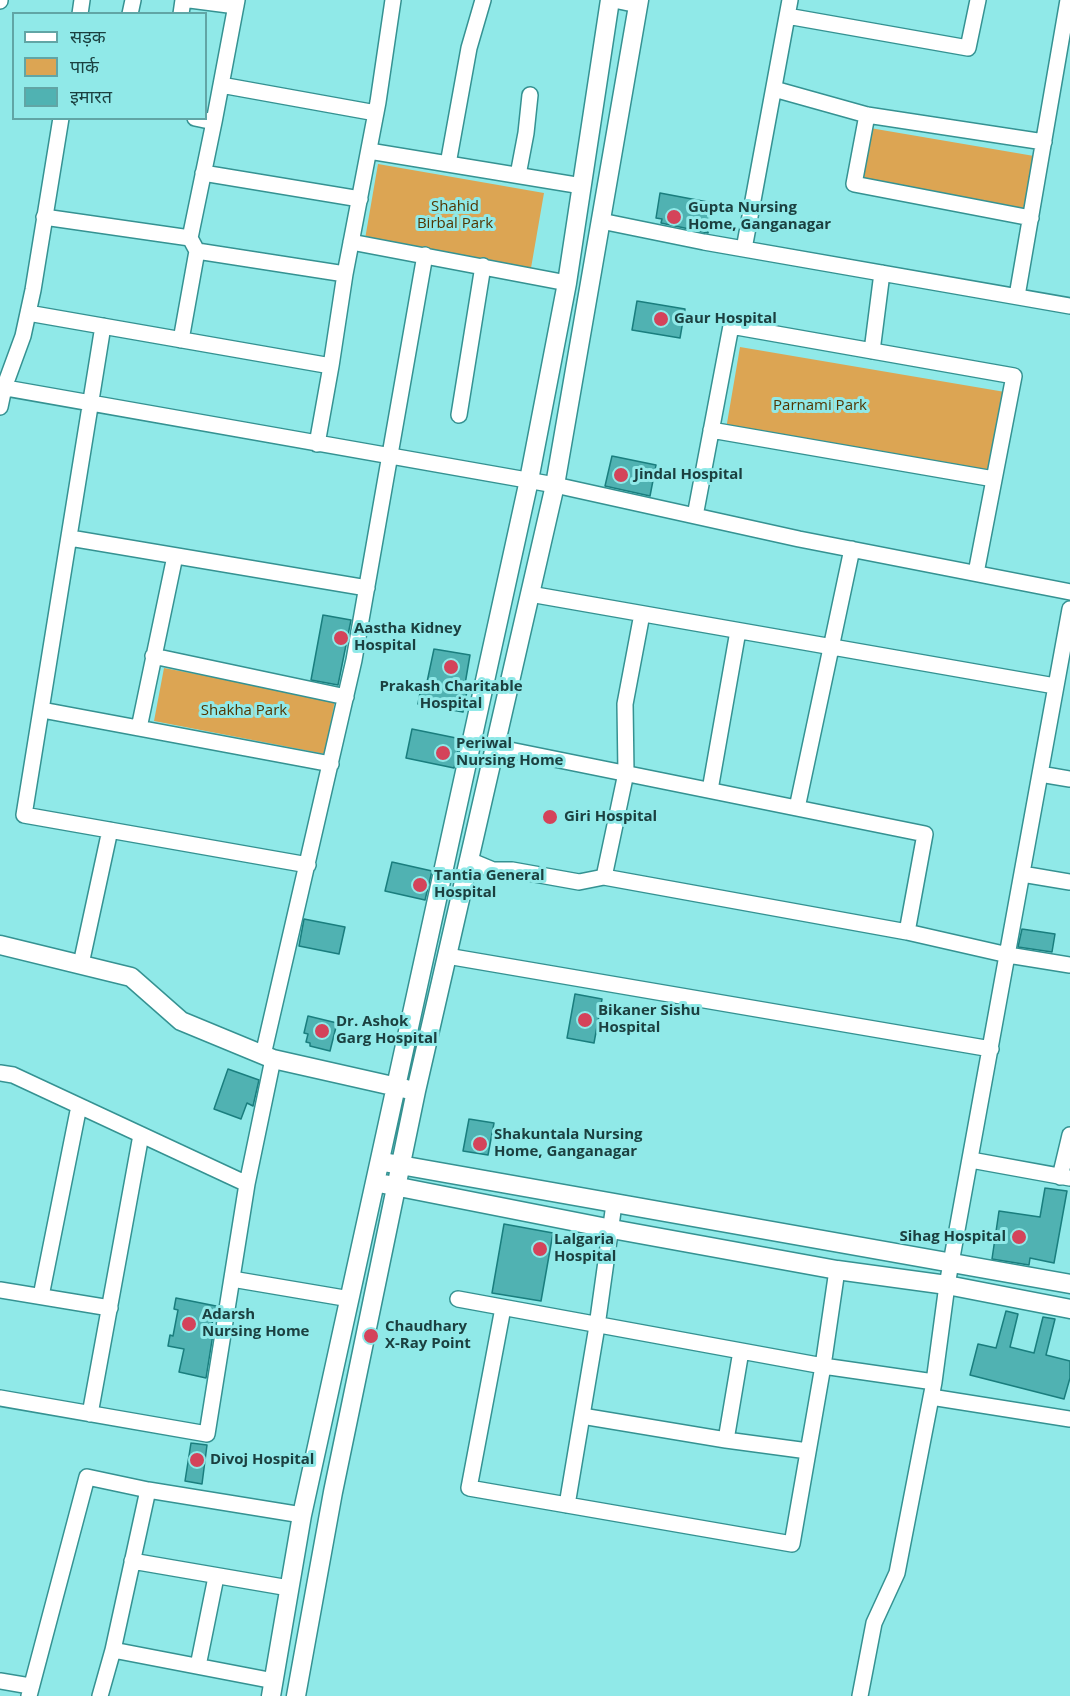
<!DOCTYPE html>
<meta charset="utf-8">
<style>
body{margin:0}
#map{position:relative;width:1070px;height:1696px;overflow:hidden;background:#90e9e8;font-family:"Open Sans","Noto Sans Devanagari",sans-serif}
canvas{display:block}
.legend{position:absolute;left:12px;top:12px;width:195px;height:108px;box-sizing:border-box;background:#90e9e8;border:2px solid #61a5a5;margin:0;padding:8px 10px;list-style:none;font-size:18px;color:#1b4040}
.legend li{display:flex;align-items:center;gap:12px;height:30px}
.legend b{width:30px;border:2px solid #61a5a5}
</style>
<div id="map">
<canvas width="1070" height="1696"></canvas>
<ul class="legend">
<li><b style="height:8px;background:#fff"></b>सड़क</li>
<li><b style="height:16px;background:#dca553"></b>पार्क</li>
<li><b style="height:16px;background:#50b2b2"></b>इमारत</li>
</ul>
</div>
<script>
const g = document.querySelector('canvas').getContext('2d');
g.lineJoin = 'round';
function fillPath(path, color) {
  g.fillStyle = color;
  g.fill(path, 'evenodd');
}
function shape(rows) {
  const path = new Path2D();
  for (const r of rows) {
    path.moveTo(r[0], r[1]);
    for (let i = 2; i < r.length; i += 2) path.lineTo(r[i], r[i + 1]);
  }
  return path;
}
function trace(path, color, width, dash) {
  g.strokeStyle = color;
  g.lineWidth = width;
  g.lineCap = dash ? 'butt' : 'round';
  g.setLineDash(dash || []);
  g.stroke(path);
}
function label(font, color, halo, rows, align = 'center') {
  g.font = font + ' "Open Sans",sans-serif';
  g.lineWidth = 6;
  g.setLineDash([]);
  g.textBaseline = 'middle';
  g.strokeStyle = halo;
  g.fillStyle = color;
  for (const [text, x, y, turn = 0] of rows) {
    g.save();
    g.translate(x, y);
    g.rotate((+turn || 0) * Math.PI / 180);
    g.textAlign = isNaN(turn) ? turn : align;
    if (halo) g.strokeText(text, 0, 0);
    g.fillText(text, 0, 0);
    g.restore();
  }
}
const green = shape([
 [870,128,1034,156,1025,212,860,183],
 [378,164,544,193,531,268,365,239],
 [740,347,1005,392,990,480,725,435],
 [164,668,335,700,325,754,154,721]
]);
const building = shape([
 [660,193,713,203,708,233,661,223,662,219,656,218,660,193],
 [637,301,685,309,680,338,632,330,637,301],
 [612,456,656,465,650,496,605,486,612,456],
 [323,615,351,620,338,685,311,680,323,615],
 [434,649,470,655,464,690,467,691,463,712,418,704,422,682,427,682,434,649],
 [412,729,461,739,454,768,406,758,412,729],
 [392,862,432,871,425,900,385,891,392,862],
 [304,919,345,927,339,954,299,946,304,919],
 [1022,929,1055,934,1052,952,1018,947,1022,929],
 [575,994,602,999,594,1043,567,1038,575,994],
 [308,1016,337,1023,330,1051,310,1046,310,1043,306,1042,308,1034,304,1033,308,1016],
 [228,1069,259,1080,253,1106,247,1103,241,1119,214,1109,228,1069],
 [469,1119,494,1123,488,1155,463,1151,469,1119],
 [1045,1188,1067,1191,1054,1263,1030,1258,1029,1265,992,1259,999,1211,1040,1217,1045,1188],
 [504,1224,553,1233,541,1301,492,1293,504,1224],
 [176,1298,216,1306,210,1333,213,1334,206,1378,179,1372,184,1349,168,1346,170,1335,173,1336,178,1310,174,1309,176,1298],
 [1006,1311,1018,1314,1010,1347,1034,1353,1043,1317,1055,1319,1046,1355,1070,1361,1070,1378,1064,1399,970,1375,978,1344,996,1348,1006,1311],
 [191,1443,207,1445,202,1484,185,1481,191,1443]
]);
const minor = shape([
 [190,0,236,6],
 [614,0,638,5],
 [0,1,0,0],
 [80,14,82,0],
 [130,14,133,0],
 [181,14,183,0],
 [787,16,968,48,978,0],
 [221,85,376,113],
 [774,89,867,115,1044,142],
 [867,115,854,184,1031,218],
 [195,118,214,122,237,0],
 [369,151,582,186],
 [448,164,469,48,483,0],
 [203,173,360,199],
 [518,175,526,133,530,95],
 [44,217,190,238,197,251,345,274,378,102,393,0],
 [601,221,704,242,1070,306],
 [190,238,214,122],
 [351,242,567,283],
 [744,249,790,0],
 [1017,296,1068,0],
 [28,313,331,366,317,444],
 [103,326,24,815,308,865],
 [181,340,197,251],
 [872,351,882,273],
 [331,366,345,274],
 [0,387,555,485,799,539,1070,592],
 [0,407,4,388,23,336,33,290,61,118],
 [459,415,483,266],
 [711,430,994,479],
 [695,516,731,326,1014,376,976,573],
 [70,538,367,588],
 [530,594,1055,686],
 [642,614,625,704,626,773,604,877,907,932,1008,955,1070,965],
 [153,656,346,697],
 [42,710,331,764],
 [139,728,175,556],
 [495,747,925,834,907,932],
 [1040,774,1070,779],
 [710,790,738,631],
 [797,808,852,549],
 [469,860,493,870,512,870,579,882,604,877],
 [1022,874,1070,882],
 [447,956,991,1049],
 [81,964,110,830],
 [263,1055,354,660,425,255],
 [0,1073,13,1075,247,1184,207,1434,0,1398],
 [971,1160,1070,1178],
 [1060,1177,1070,1135],
 [247,1184,273,1059],
 [232,1279,350,1299],
 [0,1290,110,1308],
 [41,1296,79,1106],
 [458,1299,823,1366,934,1382],
 [503,1308,469,1488,792,1544,823,1366,837,1270],
 [931,1397,1070,1419],
 [90,1414,141,1135],
 [582,1416,726,1440,808,1451],
 [726,1440,741,1351],
 [148,1490,113,1650,274,1681],
 [567,1505,597,1326,614,1204],
 [132,1561,289,1588],
 [198,1666,216,1577],
 [0,1681,30,1686],
 [29,1696,87,1477,148,1490,302,1515],
 [100,1696,113,1650],
 [860,1696,874,1623,897,1573,934,1382,947,1285,1070,609]
]);
const tertiary = shape([
 [0,945,131,977,181,1021,273,1059,406,1089],
 [389,1163,1070,1284],
 [384,1184,612,1229,837,1270,947,1285,1070,1309],
 [271,1696,302,1515,529,480,567,283,610,0],
 [296,1696,333,1492,416,1091,555,485,639,0]
]);
const markers = [
 [674,217,8,"#d4435a"],
 [661,319,8,"#d4435a"],
 [621,475,8,"#d4435a"],
 [341,638,8,"#d4435a"],
 [451,667,8,"#d4435a"],
 [443,753,8,"#d4435a"],
 [550,817,8,"#d4435a"],
 [420,885,8,"#d4435a"],
 [585,1020,8,"#d4435a"],
 [322,1031,8,"#d4435a"],
 [480,1144,8,"#d4435a"],
 [1019,1237,8,"#d4435a"],
 [540,1249,8,"#d4435a"],
 [189,1324,8,"#d4435a"],
 [371,1336,8,"#d4435a"],
 [197,1460,8,"#d4435a"]
];
const parkNames = [
 ["Shahid",455,207],
 ["Birbal Park",455,224],
 ["Parnami Park",820,406],
 ["Shakha Park",244,711]
];
const poiNames = [
 ["Gupta Nursing",688,208],
 ["Home, Ganganagar",688,225],
 ["Gaur Hospital",674,319],
 ["Jindal Hospital",634,475],
 ["Aastha Kidney",354,629],
 ["Hospital",354,646],
 ["Prakash Charitable",451,687,"center"],
 ["Hospital",451,704,"center"],
 ["Periwal",456,744],
 ["Nursing Home",456,761],
 ["Giri Hospital",564,817],
 ["Tantia General",434,876],
 ["Hospital",434,893],
 ["Bikaner Sishu",598,1011],
 ["Hospital",598,1028],
 ["Dr. Ashok",336,1022],
 ["Garg Hospital",336,1039],
 ["Shakuntala Nursing",494,1135],
 ["Home, Ganganagar",494,1152],
 ["Sihag Hospital",1006,1237,"right"],
 ["Lalgaria",554,1240],
 ["Hospital",554,1257],
 ["Adarsh",202,1315],
 ["Nursing Home",202,1332],
 ["Chaudhary",385,1327],
 ["X-Ray Point",385,1344],
 ["Divoj Hospital",210,1460]
];
fillPath(green, '#dca553');
fillPath(building, '#50b2b2');
trace(building, '#1a7e7e', 1.5);
trace(minor, '#359292', 18);
trace(tertiary, '#359292', 21);
trace(minor, '#fff', 15);
trace(tertiary, '#fff', 18);
for (const [x, y, r, color] of markers) {
  const dot = new Path2D();
  dot.arc(x, y, r, 0, 2 * Math.PI);
  g.fillStyle = color;
  g.fill(dot);
  trace(dot, '#90e9e8', 2);
}
label('15px', '#513502', '#90e9e8', parkNames);
label('bold 15px', '#1b4040', '#90e9e8', poiNames, 'left');
</script>
